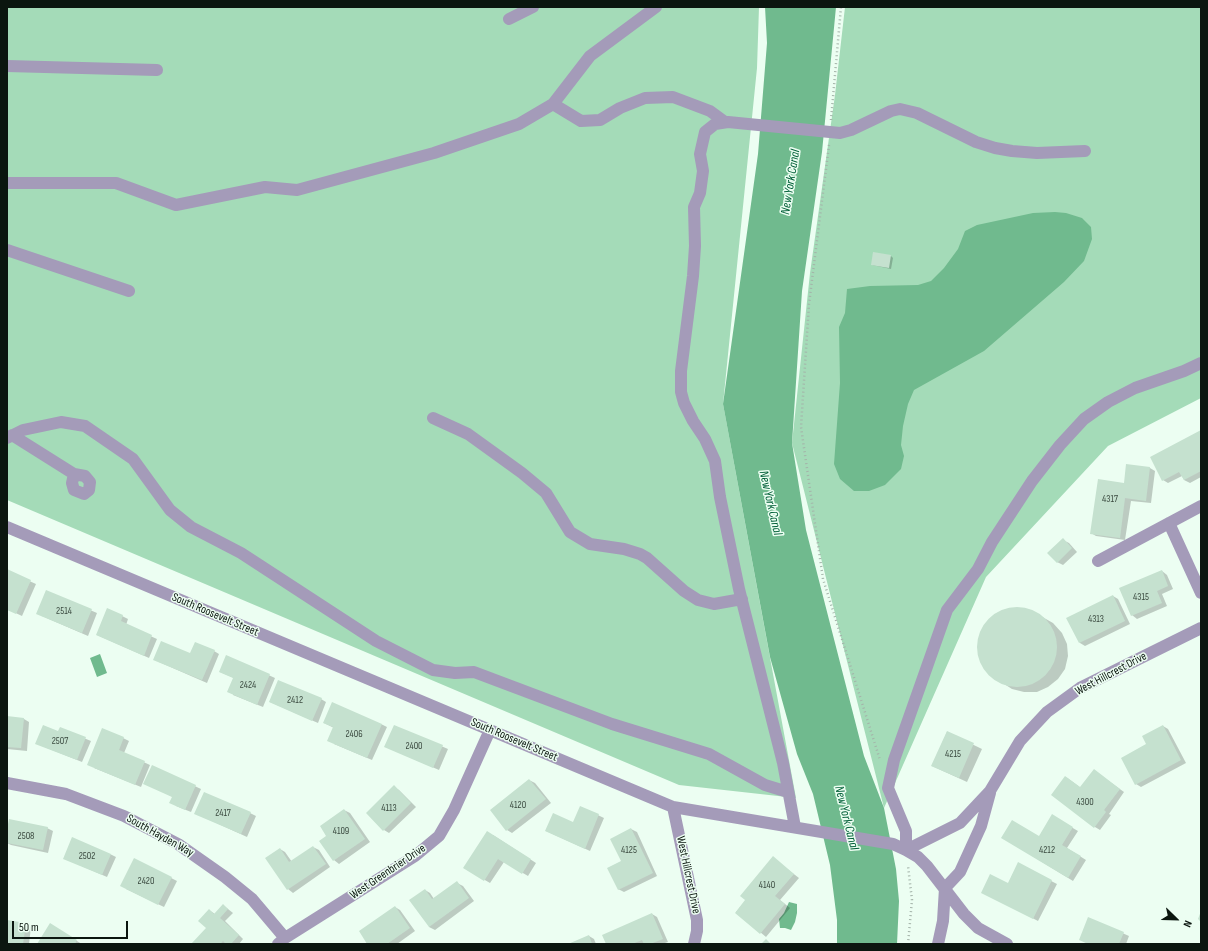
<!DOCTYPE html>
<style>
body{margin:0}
#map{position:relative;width:1208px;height:951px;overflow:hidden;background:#ecfef2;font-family:"Sofia Sans Condensed",sans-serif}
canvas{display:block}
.frame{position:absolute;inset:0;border:8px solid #0b160f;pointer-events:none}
.north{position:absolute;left:1156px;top:899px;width:40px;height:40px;-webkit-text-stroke:3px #ecfef2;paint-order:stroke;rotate:113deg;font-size:11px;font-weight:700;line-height:16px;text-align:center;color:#0b160f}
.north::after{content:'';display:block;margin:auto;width:14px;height:18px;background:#0b160f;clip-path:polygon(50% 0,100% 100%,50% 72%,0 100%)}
.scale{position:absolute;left:12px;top:921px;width:116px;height:18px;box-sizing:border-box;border:2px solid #0b160f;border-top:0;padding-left:5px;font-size:12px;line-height:14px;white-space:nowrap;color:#0b160f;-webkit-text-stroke:3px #ecfef2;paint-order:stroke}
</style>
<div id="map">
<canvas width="1208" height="951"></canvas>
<div class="frame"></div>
<div class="north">N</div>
<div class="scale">50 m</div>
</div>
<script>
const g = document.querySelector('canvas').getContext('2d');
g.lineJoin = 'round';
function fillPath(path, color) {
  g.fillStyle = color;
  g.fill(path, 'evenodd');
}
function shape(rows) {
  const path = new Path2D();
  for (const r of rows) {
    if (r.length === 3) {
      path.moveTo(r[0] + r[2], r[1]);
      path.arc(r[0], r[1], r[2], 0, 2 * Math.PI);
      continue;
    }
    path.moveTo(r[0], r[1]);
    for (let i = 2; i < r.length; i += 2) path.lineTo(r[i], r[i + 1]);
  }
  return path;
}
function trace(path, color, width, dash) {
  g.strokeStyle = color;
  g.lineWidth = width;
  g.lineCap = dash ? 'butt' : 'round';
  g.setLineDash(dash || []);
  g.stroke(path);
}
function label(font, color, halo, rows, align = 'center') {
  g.font = font + ' "Sofia Sans Condensed",sans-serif';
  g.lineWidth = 3;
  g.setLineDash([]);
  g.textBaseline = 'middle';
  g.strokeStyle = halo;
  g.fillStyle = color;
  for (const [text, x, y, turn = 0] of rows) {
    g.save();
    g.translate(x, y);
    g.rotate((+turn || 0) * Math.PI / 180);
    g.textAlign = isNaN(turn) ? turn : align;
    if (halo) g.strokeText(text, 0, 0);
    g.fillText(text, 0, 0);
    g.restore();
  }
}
const green = shape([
 [7,7,759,7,757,68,723,404,796,798,679,785,7,500],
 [845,7,1201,7,1201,398,1108,446,986,577,884,808,792,443,810,273,835,95]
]);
const water = shape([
 [765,7,836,7,822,152,802,291,792,443,806,530,864,756,884,808,896,869,899,901,897,944,837,944,837,920,830,865,813,794,797,754,770,657,723,404,758,154,767,43],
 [1055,212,1066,213,1082,218,1091,227,1092,239,1084,261,1064,282,984,351,914,390,908,404,903,426,901,445,904,456,901,469,885,485,869,491,854,491,840,479,834,464,840,383,839,327,845,313,847,289,870,286,918,285,931,281,944,268,958,249,965,231,977,225,1033,213],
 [100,654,107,673,97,677,90,658],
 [789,902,797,904,797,913,795,922,791,930,785,928,780,928,779,919,784,913]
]);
const shadow = shape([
 [891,256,893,258,891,269,872,265],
 [1201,431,1201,477,1190,483,1184,480,1182,476,1168,483,1163,480],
 [1127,465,1150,468,1155,471,1151,503,1131,501,1125,540,1096,536,1091,533,1125,484],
 [1063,540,1069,543,1077,552,1063,565,1057,562],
 [7,571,36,584,22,616,7,609],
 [1162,571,1167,575,1173,589,1162,594,1167,606,1137,619,1132,615],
 [46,591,97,613,88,636,42,616],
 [1113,596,1118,599,1130,624,1085,646,1080,643,1068,618],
 [1017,608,1030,610,1053,623,1062,633,1067,644,1068,656,1065,669,1058,679,1048,687,1037,692,1024,692,1012,689,990,675,982,664,978,652,979,639,984,627,993,617,1004,610],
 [108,609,128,619,126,625,157,639,149,658,97,635],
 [214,651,219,654,207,683,159,662,191,654],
 [227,656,275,678,263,707,233,695,234,678,220,672],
 [321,699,326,702,318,723,270,702],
 [7,717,24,719,29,722,27,751,7,749],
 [324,723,381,724,387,727,372,760,334,744,334,728],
 [395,726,448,749,439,770,386,747],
 [1163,726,1168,729,1186,763,1141,787,1136,784,1147,745],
 [60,728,91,741,82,762,42,746,59,732],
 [947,732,982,749,967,782,932,766],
 [123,738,129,741,124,753,150,765,143,782,145,783,152,766,201,789,191,812,176,806,173,797,143,782,141,787,94,768],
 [1099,774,1124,792,1109,814,1111,815,1100,830,1095,827,1066,777,1081,788],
 [529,780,535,783,551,803,512,833,507,830],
 [394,787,399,790,416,807,389,833,384,830],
 [581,807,604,818,590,851,546,831,574,823],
 [344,810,350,813,370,842,339,864,334,860],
 [250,813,256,816,247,837,201,816],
 [1052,816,1078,831,1067,848,1086,860,1073,881,1003,838,1039,837],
 [47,828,53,831,48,853,11,845,7,843,7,834],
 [631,829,637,832,657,876,624,892,618,889,622,862],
 [493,835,536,863,528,876,504,862,490,883,464,868],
 [313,847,319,850,330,867,293,893,288,889,280,849,285,852,292,862],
 [110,854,116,857,107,877,70,861],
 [773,858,799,878,780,900,790,908,766,937,736,912,746,900],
 [134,859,177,881,164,907,126,889],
 [1018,864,1057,884,1038,921,988,895,1008,884],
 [457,883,463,886,474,901,435,930,429,927,425,890,430,893,434,899],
 [223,905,233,913,225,921,243,939,239,944,192,944,207,928,209,910,215,914],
 [395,907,400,910,415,931,397,944,368,944],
 [652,914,657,917,668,942,662,944,607,944],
 [1089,918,1129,936,1126,944,1089,944],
 [7,921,26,924,31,927,29,944,7,944],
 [50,925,82,944,39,944],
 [589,936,594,939,596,944,570,944]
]);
const building = shape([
 [873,252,891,255,889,268,871,265],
 [1201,430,1201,471,1184,480,1179,472,1162,481,1150,457],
 [1126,464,1150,467,1146,501,1125,498,1120,538,1090,534,1098,479,1124,483],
 [1063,538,1072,548,1057,563,1047,553],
 [7,569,31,580,16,614,7,610],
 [1162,570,1168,586,1157,591,1162,603,1131,616,1119,588],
 [46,590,92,609,82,633,36,614],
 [1113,595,1125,621,1079,643,1066,618],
 [1017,647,40],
 [107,608,123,615,121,621,152,635,144,656,96,635],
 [161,641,190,653,195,642,215,650,202,680,153,660],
 [226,655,270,674,257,705,227,692,233,678,219,672],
 [278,680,322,698,312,721,269,702],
 [332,702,382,724,367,758,327,741,333,727,323,723],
 [7,716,24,718,21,748,7,747],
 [43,725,58,731,60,727,86,737,77,760,35,744],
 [394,725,443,745,433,768,384,747],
 [1163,725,1181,760,1135,785,1121,758,1146,744,1142,736],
 [102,728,124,737,119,750,145,761,135,785,87,765],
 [947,731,974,743,959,778,931,766],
 [152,765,196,785,185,810,169,803,172,797,143,784],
 [1094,769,1120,789,1104,810,1106,812,1094,828,1051,795,1065,776,1080,787],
 [529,779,546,799,506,831,490,810],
 [394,785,411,803,383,831,366,813],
 [204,792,251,812,241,834,194,814],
 [580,806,599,814,585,849,545,831,553,813,573,822],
 [344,809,365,839,333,861,319,841,326,836,320,826],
 [1052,814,1073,827,1062,845,1081,856,1068,878,1001,838,1012,820,1039,836],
 [9,819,48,827,43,850,7,843,7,829],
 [631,828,653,873,618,890,607,868,621,861,610,839],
 [487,831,531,859,522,874,498,859,484,881,463,868],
 [72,837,111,854,102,875,63,859],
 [313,846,326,864,287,890,265,858,280,848,289,862],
 [773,856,794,874,775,896,785,904,760,934,735,913,745,900,740,896],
 [134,858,172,877,158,905,120,886],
 [1018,862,1052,880,1033,919,981,893,990,874,1008,883],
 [457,881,469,898,429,927,409,900,425,889,432,899],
 [223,904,228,909,220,918,239,935,231,944,226,944,223,941,220,944,191,944,206,928,198,921,209,909,214,914],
 [395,906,410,928,387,944,367,944,359,931],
 [1201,911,1201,922,1198,919],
 [652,913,663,939,650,944,644,944,642,940,632,944,606,944,602,935],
 [1088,917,1124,932,1119,944,1088,944,1079,940],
 [7,920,26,923,23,944,7,943],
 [50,923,77,940,75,944,37,944],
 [589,935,592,944,568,944],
 [766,939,771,944,761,944]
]);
const path = shape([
 [831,120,841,7],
 [829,145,809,304,801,427,823,579,880,760],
 [908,944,912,900,908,866]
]);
const minor = shape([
 [656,7,590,56,553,104,581,121,600,120,620,108,645,98,673,97,710,111,725,122],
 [509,19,533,7],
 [7,66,157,70],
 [7,183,116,183,176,205,265,187,297,190,434,153,519,124,553,104],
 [7,250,129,291],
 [1201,363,1184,371,1135,388,1108,402,1084,419,1060,445,1032,481,992,542,978,569,947,610,894,760,888,788,906,831,906,850,960,823,990,791,1020,741,1047,712,1080,688,1201,628],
 [433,418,468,434,522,473,546,493,570,532,590,544,624,549,640,554,647,558,684,591,698,600,714,604,742,599],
 [12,435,74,474,72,483,74,490,84,494,89,490,90,482,85,476,74,474],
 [7,438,23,430,61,422,85,426,133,459,170,510,191,527,241,553,376,641,433,670,455,673,474,672,612,724,709,754,765,785,788,792],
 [1169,523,1201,593],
 [7,527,673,807,893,844,906,850,918,857,927,866,964,914,978,928,1007,944],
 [1098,561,1201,506],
 [7,783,66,794,124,816,178,844,225,877,252,899,285,938],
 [673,807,697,920,697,931,694,944],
 [795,827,783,763,739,589,720,497,715,461,705,439,693,421,684,403,681,392,681,371,693,276,695,246,694,207,700,193,703,171,700,154,705,132,715,124,728,122,840,133,851,130,891,111,900,109,917,113,976,142,995,148,1012,151,1037,153,1085,151],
 [278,944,285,938,415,856,439,836,454,810,490,730],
 [938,944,943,921,945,888,960,872,981,826,990,793]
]);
const numberNames = [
 ["4317",1110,499],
 ["4315",1141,597],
 ["2514",64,611],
 ["4313",1096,619],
 ["2424",248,685],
 ["2412",295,700],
 ["2406",354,734],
 ["2507",60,741],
 ["2400",414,746],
 ["4215",953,754],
 ["4300",1085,802],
 ["4120",518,805],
 ["4113",389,808],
 ["2417",223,813],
 ["4109",341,831],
 ["2508",26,836],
 ["4125",629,850],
 ["4212",1047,850],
 ["2502",87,856],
 ["2420",146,881],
 ["4140",767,885]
];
const streetNames = [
 ["South Roosevelt Street",215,615,23],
 ["West Hillcrest Drive",1111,674,-28],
 ["South Roosevelt Street",514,740,23],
 ["South Hayden Way",160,836,29],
 ["West Greenbrier Drive",388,872,-34],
 ["West Hillcrest Drive",688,875,78]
];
const waterNames = [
 ["New York Canal",791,182,-81],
 ["New York Canal",770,503,77],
 ["New York Canal",846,818,76]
];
fillPath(green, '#a4dbb8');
fillPath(water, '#70ba8e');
fillPath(shadow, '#0003');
fillPath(building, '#c5e1cf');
trace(path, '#a4b3a9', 2.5, [1, 3]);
trace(minor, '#a49bb9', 12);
label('10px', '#3a493f', null, numberNames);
label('12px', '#0b160f', '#ecfef2', streetNames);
label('italic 13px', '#005f37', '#ecfef2', waterNames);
</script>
